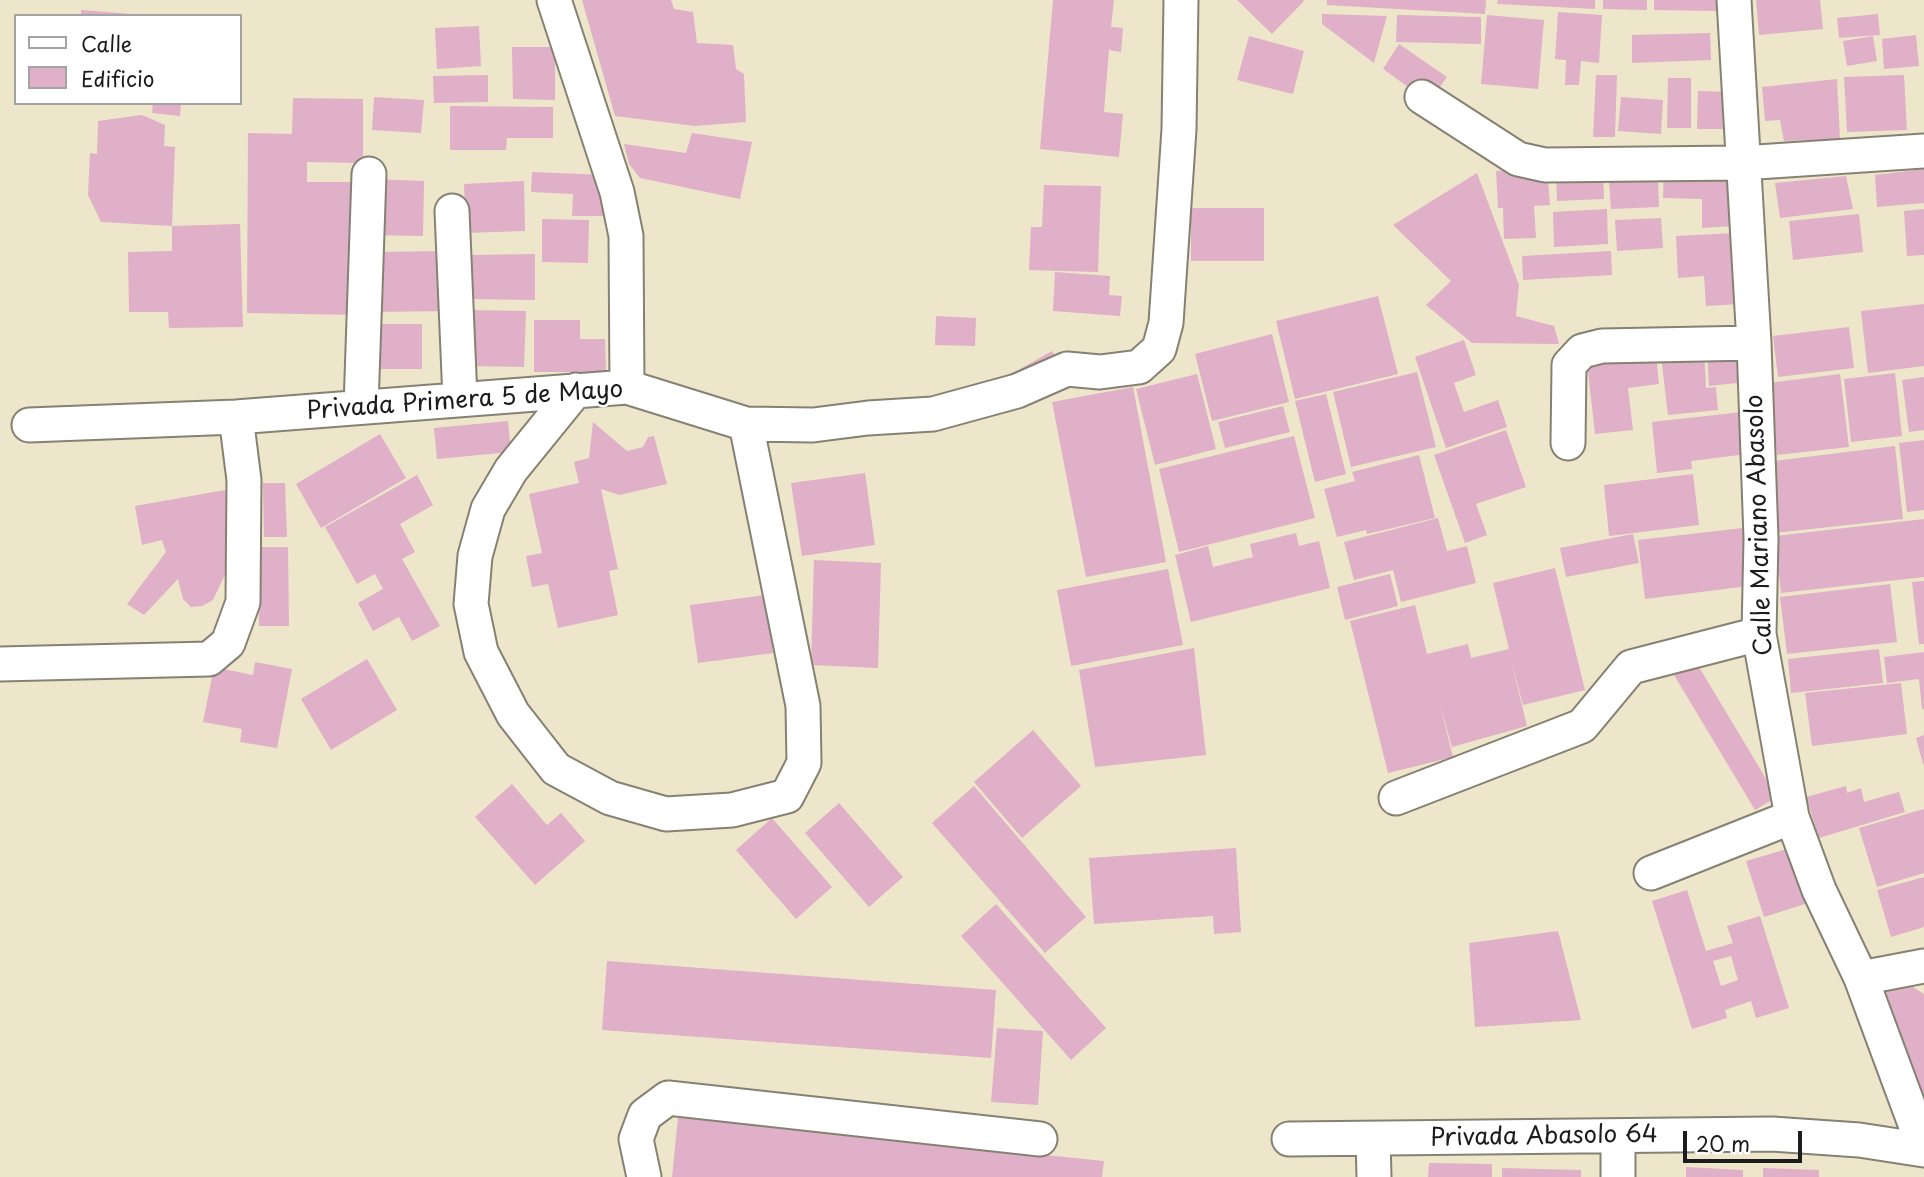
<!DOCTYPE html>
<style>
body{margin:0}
#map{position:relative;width:1924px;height:1177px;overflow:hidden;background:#eee6ca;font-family:"Playpen Sans",sans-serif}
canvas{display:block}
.legend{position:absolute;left:14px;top:14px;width:228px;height:91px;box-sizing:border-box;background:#fff;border:2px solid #a4a4a4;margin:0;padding:9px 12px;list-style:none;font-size:21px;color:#1c1c1c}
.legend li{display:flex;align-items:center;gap:14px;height:35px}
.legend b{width:35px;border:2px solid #a4a4a4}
.scale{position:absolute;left:1683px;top:1131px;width:119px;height:32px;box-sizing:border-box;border:4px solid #1c1c1c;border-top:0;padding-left:9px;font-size:21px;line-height:24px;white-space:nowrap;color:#1c1c1c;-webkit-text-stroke:5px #fff;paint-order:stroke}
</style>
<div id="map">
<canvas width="1924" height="1177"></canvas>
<ul class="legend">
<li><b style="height:9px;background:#fff"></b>Calle</li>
<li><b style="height:19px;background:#dfb0c7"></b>Edificio</li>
</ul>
<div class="scale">20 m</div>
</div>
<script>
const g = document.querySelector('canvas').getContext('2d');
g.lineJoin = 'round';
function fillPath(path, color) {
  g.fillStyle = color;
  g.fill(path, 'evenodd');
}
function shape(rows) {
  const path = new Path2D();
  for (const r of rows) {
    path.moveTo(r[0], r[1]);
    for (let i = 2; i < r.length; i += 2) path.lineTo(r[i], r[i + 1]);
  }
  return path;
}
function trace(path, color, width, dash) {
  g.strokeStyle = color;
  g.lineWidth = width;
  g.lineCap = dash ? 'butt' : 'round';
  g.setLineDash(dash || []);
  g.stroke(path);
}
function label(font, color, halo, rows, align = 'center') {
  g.font = font + ' "Playpen Sans",sans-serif';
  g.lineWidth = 5;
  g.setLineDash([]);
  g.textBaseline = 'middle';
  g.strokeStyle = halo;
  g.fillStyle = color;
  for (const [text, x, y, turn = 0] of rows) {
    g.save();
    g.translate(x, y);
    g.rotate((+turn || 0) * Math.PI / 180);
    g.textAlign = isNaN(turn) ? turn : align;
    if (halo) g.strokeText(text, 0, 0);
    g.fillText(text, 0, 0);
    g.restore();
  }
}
const building = shape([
 [582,0,671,0,674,9,693,12,697,43,733,45,736,69,744,74,746,122,695,126,615,116],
 [1053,0,1114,0,1111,27,1123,28,1121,52,1109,50,1104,112,1123,114,1119,157,1040,149],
 [1237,0,1303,0,1304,1,1272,34],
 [1327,0,1486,0,1485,14,1327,5],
 [1498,0,1595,0,1595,9,1497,4],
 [1603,0,1647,0,1647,10,1603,9],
 [1654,0,1718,0,1718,11,1654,10],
 [1756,0,1820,0,1823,29,1759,35],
 [81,10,131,14,131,16,81,16],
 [1558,12,1602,15,1599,63,1581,61,1579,85,1565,85,1566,60,1555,59],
 [1322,14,1387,16,1374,63,1322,24],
 [1878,14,1880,35,1839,38,1837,18],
 [1397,15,1481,17,1481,44,1396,42],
 [1487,15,1544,20,1538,89,1481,84],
 [479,26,481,66,437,69,435,28],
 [1710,33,1711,60,1632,63,1632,35],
 [1916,35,1919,66,1884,69,1882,39],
 [1249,36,1304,51,1293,94,1237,80],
 [1873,36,1877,61,1847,66,1843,41],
 [1399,44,1447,77,1429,102,1383,69],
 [512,47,555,47,555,100,513,99],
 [488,75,488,102,434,103,433,76],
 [1596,75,1617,75,1615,137,1593,137],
 [1904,75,1907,130,1847,132,1844,77],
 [1668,78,1691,78,1691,128,1667,128],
 [1837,79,1840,139,1784,141,1780,120,1765,121,1762,87],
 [1698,91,1727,92,1726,129,1697,129],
 [374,97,424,100,421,133,372,130],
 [1621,97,1663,100,1661,134,1618,131],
 [293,98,363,99,363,163,307,162,307,182,352,182,356,315,247,313,248,133,292,134],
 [153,103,181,103,180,116,152,113],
 [450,106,553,107,553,138,507,138,506,150,450,150],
 [142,115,165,125,164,146,175,147,172,226,101,222,88,195,90,153,97,154,98,121],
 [692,133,752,142,740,199,640,178,629,164,624,144,686,153],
 [1547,168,1550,205,1534,206,1536,238,1504,239,1503,208,1498,208,1496,171],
 [1664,169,1731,171,1733,226,1702,228,1702,199,1663,198],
 [1924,169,1924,203,1877,207,1875,175],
 [1603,171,1604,199,1557,201,1556,173],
 [532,172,607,175,606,216,572,216,573,194,531,192],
 [1477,173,1519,285,1516,316,1554,326,1559,344,1472,343,1426,305,1451,281,1393,225],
 [1846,176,1853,209,1780,218,1775,183],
 [371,179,424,181,423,236,370,235],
 [1658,179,1659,207,1611,209,1609,181],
 [524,181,525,231,466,233,464,184],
 [1044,185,1101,186,1098,272,1029,270,1031,227,1042,227],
 [1191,208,1264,208,1264,261,1191,261],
 [1607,209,1608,244,1554,247,1553,212],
 [1924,209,1924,255,1907,256,1904,211],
 [1859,214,1863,252,1793,260,1789,221],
 [1661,218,1663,248,1617,251,1615,220],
 [542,219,589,220,588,263,542,262],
 [240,224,243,327,169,328,168,312,129,312,128,252,172,251,172,226],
 [1735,233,1740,304,1706,306,1704,276,1678,278,1676,236],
 [449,251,450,311,375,312,374,252],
 [1611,251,1612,275,1523,280,1522,256],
 [535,254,535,300,468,299,468,255],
 [1055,272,1110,276,1109,295,1122,296,1120,316,1053,311],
 [1378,296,1398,374,1295,399,1276,321],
 [1924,304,1924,366,1868,373,1861,311],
 [470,310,526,311,524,367,468,366],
 [936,316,976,318,975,346,935,345],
 [534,320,580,320,580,339,605,339,606,372,534,372],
 [375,324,422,324,422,369,375,369],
 [1849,327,1854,368,1778,377,1773,336],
 [1272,334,1289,402,1212,421,1195,354],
 [1464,340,1476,375,1454,383,1464,412,1498,400,1507,427,1446,448,1415,357],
 [1743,345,1746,382,1709,386,1707,348],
 [1655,346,1659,384,1628,388,1633,430,1595,434,1586,354],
 [1660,347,1704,347,1706,388,1716,387,1718,410,1668,415],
 [1052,351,1060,365,1028,382,1020,369],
 [1417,372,1436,447,1351,467,1333,392],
 [1895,373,1902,436,1851,442,1844,379],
 [1197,374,1216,449,1155,465,1136,389],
 [1840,374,1849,447,1777,455,1768,383],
 [1924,377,1924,430,1909,432,1902,380],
 [1133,387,1166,562,1086,577,1052,402],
 [1326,394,1346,474,1315,482,1295,401],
 [1283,406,1290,432,1225,448,1218,422],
 [1742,412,1747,454,1691,461,1692,469,1657,473,1652,422],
 [508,421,511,452,437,459,434,428],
 [593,422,627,451,643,447,648,437,654,436,667,484,619,495,601,489,618,569,609,571,618,615,558,628,548,584,532,587,526,556,542,553,529,494,579,483,574,462,589,458],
 [1506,430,1526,487,1476,504,1487,535,1465,543,1434,455],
 [380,434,406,478,321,528,296,484],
 [1294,436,1315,518,1179,552,1159,469],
 [1924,440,1924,510,1907,512,1899,443],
 [1895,446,1903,519,1774,533,1774,461],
 [1419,455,1435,518,1367,534,1366,530,1337,537,1324,489,1355,481,1352,472],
 [865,473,875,545,802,556,791,483],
 [1693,474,1699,525,1609,536,1604,485],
 [417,475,433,505,400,524,415,552,402,559,440,626,412,641,399,617,373,631,358,603,383,589,375,574,357,584,325,527],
 [263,483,285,483,287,537,264,537],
 [225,490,232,529,230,564,213,600,202,606,191,607,183,599,178,579,144,615,127,604,166,552,162,540,142,545,135,506],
 [1438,518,1447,551,1467,546,1476,583,1401,602,1393,570,1354,580,1344,542],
 [1924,519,1924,577,1781,593,1775,536],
 [1743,528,1749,586,1645,599,1638,540],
 [1296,533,1299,546,1319,541,1330,588,1191,622,1175,555,1208,546,1213,567,1253,557,1250,544],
 [1633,534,1639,563,1566,577,1560,548],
 [258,547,288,547,289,626,259,626],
 [814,560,881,563,878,668,811,665],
 [1555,568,1585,690,1523,705,1510,656,1527,726,1452,747,1440,705,1453,757,1388,773,1350,621,1415,605,1427,654,1468,644,1471,658,1509,649,1493,583],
 [1168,569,1183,645,1071,666,1057,590],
 [1390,574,1398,606,1345,620,1337,587],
 [1924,581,1924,644,1919,644,1912,582],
 [1890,584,1897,642,1787,654,1780,597],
 [766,595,773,653,698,663,690,605],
 [1194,648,1206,755,1095,767,1079,670],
 [1879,649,1883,683,1791,693,1788,659],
 [1690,652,1777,797,1755,810,1668,665],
 [1924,652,1924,709,1922,709,1919,679,1887,683,1884,657],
 [367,659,397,710,331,750,301,699],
 [255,662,292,669,277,748,240,742,242,729,203,722,214,667,253,675],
 [1901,683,1907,734,1812,746,1805,693],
 [1033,730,1081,786,1022,838,974,782],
 [1924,735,1924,764,1923,764,1916,738],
 [512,784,547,825,561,813,585,841,535,885,475,817],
 [974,786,1086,917,1045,953,932,823],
 [1846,786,1847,793,1861,788,1864,802,1899,792,1905,812,1819,838,1806,797],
 [839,803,903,877,869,907,805,833],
 [1924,809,1924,873,1877,887,1859,828],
 [772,818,832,887,796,919,736,850],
 [1236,848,1241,932,1214,934,1213,916,1094,924,1089,858],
 [1787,849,1805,904,1764,917,1746,861],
 [1924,877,1924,927,1891,937,1877,890],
 [1687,890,1706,951,1733,943,1727,926,1760,916,1789,1008,1756,1018,1751,1001,1725,1010,1727,1018,1692,1029,1652,901],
 [1731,956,1738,980,1721,986,1713,961],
 [996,904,1106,1028,1071,1060,961,936],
 [1558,931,1581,1020,1475,1027,1469,943],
 [607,961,996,990,991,1058,602,1030],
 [1895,976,1924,994,1924,1098,1882,981],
 [997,1028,1043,1031,1038,1105,991,1102],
 [678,1117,1104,1161,1102,1177,672,1177],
 [1429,1163,1492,1164,1492,1177,1428,1177],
 [1686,1167,1743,1170,1743,1177,1686,1177],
 [1502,1168,1581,1170,1581,1177,1502,1177],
 [1763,1168,1819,1170,1819,1177,1763,1177]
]);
const minor = shape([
 [554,0,617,192,626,236,627,387],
 [1734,0,1754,343,1761,538,1759,634,1792,817,1819,890,1861,978,1924,1148],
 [1422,97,1518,159,1545,165,1742,163,1924,151],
 [452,211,460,399],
 [576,390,511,470,488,509,475,556,471,604,481,652,513,714,556,769,610,798,666,814,732,810,787,796,804,763,803,706,746,424],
 [361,407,369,174],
 [29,425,236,417,627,387,746,424,813,425,868,418,933,414,1017,391,1067,369,1100,372,1139,367,1159,349,1166,323,1179,129,1181,0],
 [1568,443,1569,365,1582,351,1602,346,1754,343],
 [0,664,209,659,228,643,243,602,244,480,236,417],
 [1396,798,1582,726,1631,667,1759,634],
 [1651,873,1792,817],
 [1861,978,1924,966],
 [1618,1137,1618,1177],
 [1289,1139,1772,1134,1859,1140,1924,1150],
 [1373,1139,1374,1177],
 [644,1177,636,1139,645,1115,668,1098,1040,1139]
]);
const streetNames = [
 ["Privada Primera 5 de Mayo",465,401,-4],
 ["Calle Mariano Abasolo",1760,525,-92],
 ["Privada Abasolo 64",1544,1137,-1]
];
fillPath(building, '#dfb0c7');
trace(minor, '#858173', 37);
trace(minor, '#fff', 33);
label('24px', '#1c1c1c', '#fff', streetNames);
</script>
